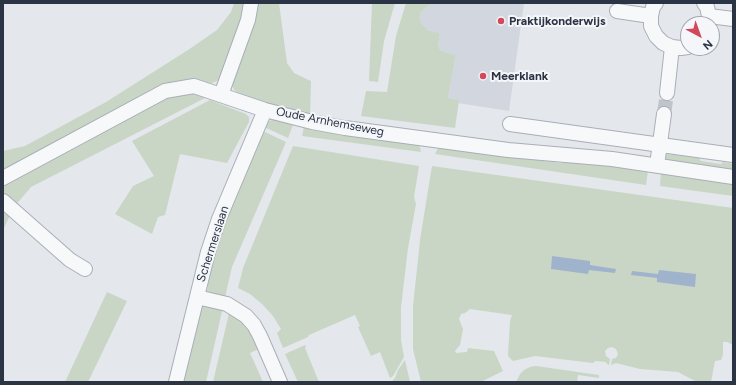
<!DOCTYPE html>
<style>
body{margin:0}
#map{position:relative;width:736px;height:385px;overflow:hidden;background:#e4e7ec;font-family:Figtree,sans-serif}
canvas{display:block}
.frame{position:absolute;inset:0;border:4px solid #2b3445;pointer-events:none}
.north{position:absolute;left:680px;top:16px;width:40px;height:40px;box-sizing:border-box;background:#f4f6f9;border:1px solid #a4a8b1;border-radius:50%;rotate:139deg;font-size:11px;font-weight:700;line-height:16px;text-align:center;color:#2b3445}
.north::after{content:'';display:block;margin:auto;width:14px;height:18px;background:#d1495b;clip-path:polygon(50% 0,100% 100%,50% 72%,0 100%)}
</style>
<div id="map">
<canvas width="736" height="385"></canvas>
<div class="frame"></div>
<div class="north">N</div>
</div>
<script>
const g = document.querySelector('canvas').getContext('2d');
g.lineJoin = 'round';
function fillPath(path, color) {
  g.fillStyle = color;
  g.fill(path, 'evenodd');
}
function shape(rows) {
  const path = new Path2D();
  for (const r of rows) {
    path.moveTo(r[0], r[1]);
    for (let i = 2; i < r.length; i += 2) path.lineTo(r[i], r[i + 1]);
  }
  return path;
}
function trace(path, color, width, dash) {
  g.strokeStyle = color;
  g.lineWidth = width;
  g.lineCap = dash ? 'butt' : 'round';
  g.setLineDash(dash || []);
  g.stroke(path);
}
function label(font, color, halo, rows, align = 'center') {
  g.font = font + ' Figtree,sans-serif';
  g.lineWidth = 4;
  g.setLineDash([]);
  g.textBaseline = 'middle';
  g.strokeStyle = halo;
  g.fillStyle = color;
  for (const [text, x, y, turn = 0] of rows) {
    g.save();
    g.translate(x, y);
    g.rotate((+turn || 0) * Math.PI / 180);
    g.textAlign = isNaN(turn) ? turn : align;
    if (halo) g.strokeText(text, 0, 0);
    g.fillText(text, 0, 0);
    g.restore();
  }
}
const built = shape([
 [431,3,524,3,509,111,458,103,458,100,448,98,456,55,444,52,440,50,438,46,440,33,428,30,421,23,420,14,424,9,430,5]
]);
const green = shape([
 [234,3,247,3,219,80,210,84,189,80,3,172,3,151,25,146,106,102,188,50,217,30,231,12],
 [257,3,279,3,287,63,294,73,311,81,310,116,243,96,234,90,231,80],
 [372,3,395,3,384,41,378,82,369,81],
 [406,3,431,3,430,5,424,9,420,14,421,23,428,30,440,33,438,46,440,50,444,52,456,55,448,98,459,100,455,128,361,116,366,91,387,92,396,36],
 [201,92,209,96,31,187,14,207,3,230,3,184,168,97,189,93],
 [210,100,246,114,249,117,249,122,227,163,180,154,165,215,158,217,152,234,115,214,133,186,154,176,132,141],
 [272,120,277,120,293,125,288,138,264,127,267,122],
 [304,127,419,143,421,152,302,136],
 [263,131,286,142,232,267,225,297,207,291,214,251],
 [293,146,419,166,414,197,416,204,408,248,401,307,401,340,404,357,393,376,390,378,380,352,371,356,358,327,360,326,355,315,309,335,308,337,283,348,277,333,281,329,273,316,262,304,250,294,238,288,243,268],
 [439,146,560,163,592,163,648,170,646,185,435,154],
 [667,154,699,158,701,161,721,164,723,162,733,164,733,171,664,160,665,155],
 [432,166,733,208,733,345,727,342,723,342,723,355,721,360,715,361,711,382,697,382,678,372,640,369,616,363,611,365,612,359,616,358,618,354,616,349,612,347,608,348,605,351,606,356,610,359,609,365,607,364,606,362,595,361,593,363,535,356,513,361,508,356,510,321,512,315,470,309,465,313,461,314,459,319,463,329,460,345,455,351,456,353,467,352,468,348,494,351,503,371,481,382,421,382,413,349,413,306,420,240],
 [661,172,733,183,733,196,660,186],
 [107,292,127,301,88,382,65,382],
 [203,302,223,307,206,382,183,382],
 [230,309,244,320,259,349,250,353,263,382,213,382],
 [305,345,306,347,305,348,319,382,298,382,285,354],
 [405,360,410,382,391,382,395,378,398,370],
 [536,366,599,375,599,378,578,375,577,382,516,382,520,374,524,370,530,367]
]);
const water = shape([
 [552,256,590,261,590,265,616,269,615,273,589,270,588,274,551,269],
 [659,270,696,274,695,287,657,282,657,278,631,275,632,271,658,274]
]);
const minorTunnel = shape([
 [664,114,667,93]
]);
const minor = shape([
 [656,3,653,7,651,16,651,26,656,36,663,43,672,47,681,48,688,47],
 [704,3,707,7,709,16,709,24],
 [617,11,651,16],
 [709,16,733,19],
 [667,93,672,47],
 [221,95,248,20,251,3],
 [510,124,733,155],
 [657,165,664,114],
 [3,178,165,91,194,86,265,110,312,122,345,128,508,150,612,159,733,177],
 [3,201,70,260,85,269],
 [197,297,227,304,246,316,254,325,260,336,280,382],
 [176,382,208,252,219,219,265,110]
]);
const markers = [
 [501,21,4,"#d1495b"],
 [483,76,4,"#d1495b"]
];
const poiNames = [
 ["Praktijkonderwijs",509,21],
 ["Meerklank",491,76]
];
const streetNames = [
 ["Oude Arnhemseweg",330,122,11],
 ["Schermerslaan",213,244,-72]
];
fillPath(built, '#d2d6de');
fillPath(green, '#c9d6c5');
fillPath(water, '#9fb4cc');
trace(minorTunnel, '#bfc3cb', 14, [14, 7]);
trace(minor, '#a9aeb7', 16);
trace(minor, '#f7f8fa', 14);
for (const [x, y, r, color] of markers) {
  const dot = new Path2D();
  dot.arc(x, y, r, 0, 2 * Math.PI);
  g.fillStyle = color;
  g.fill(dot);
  trace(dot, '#f4f6f9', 1.5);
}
label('bold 12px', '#2b3445', '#f4f6f9', poiNames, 'left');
label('12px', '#2b3445', '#f4f6f9', streetNames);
</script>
